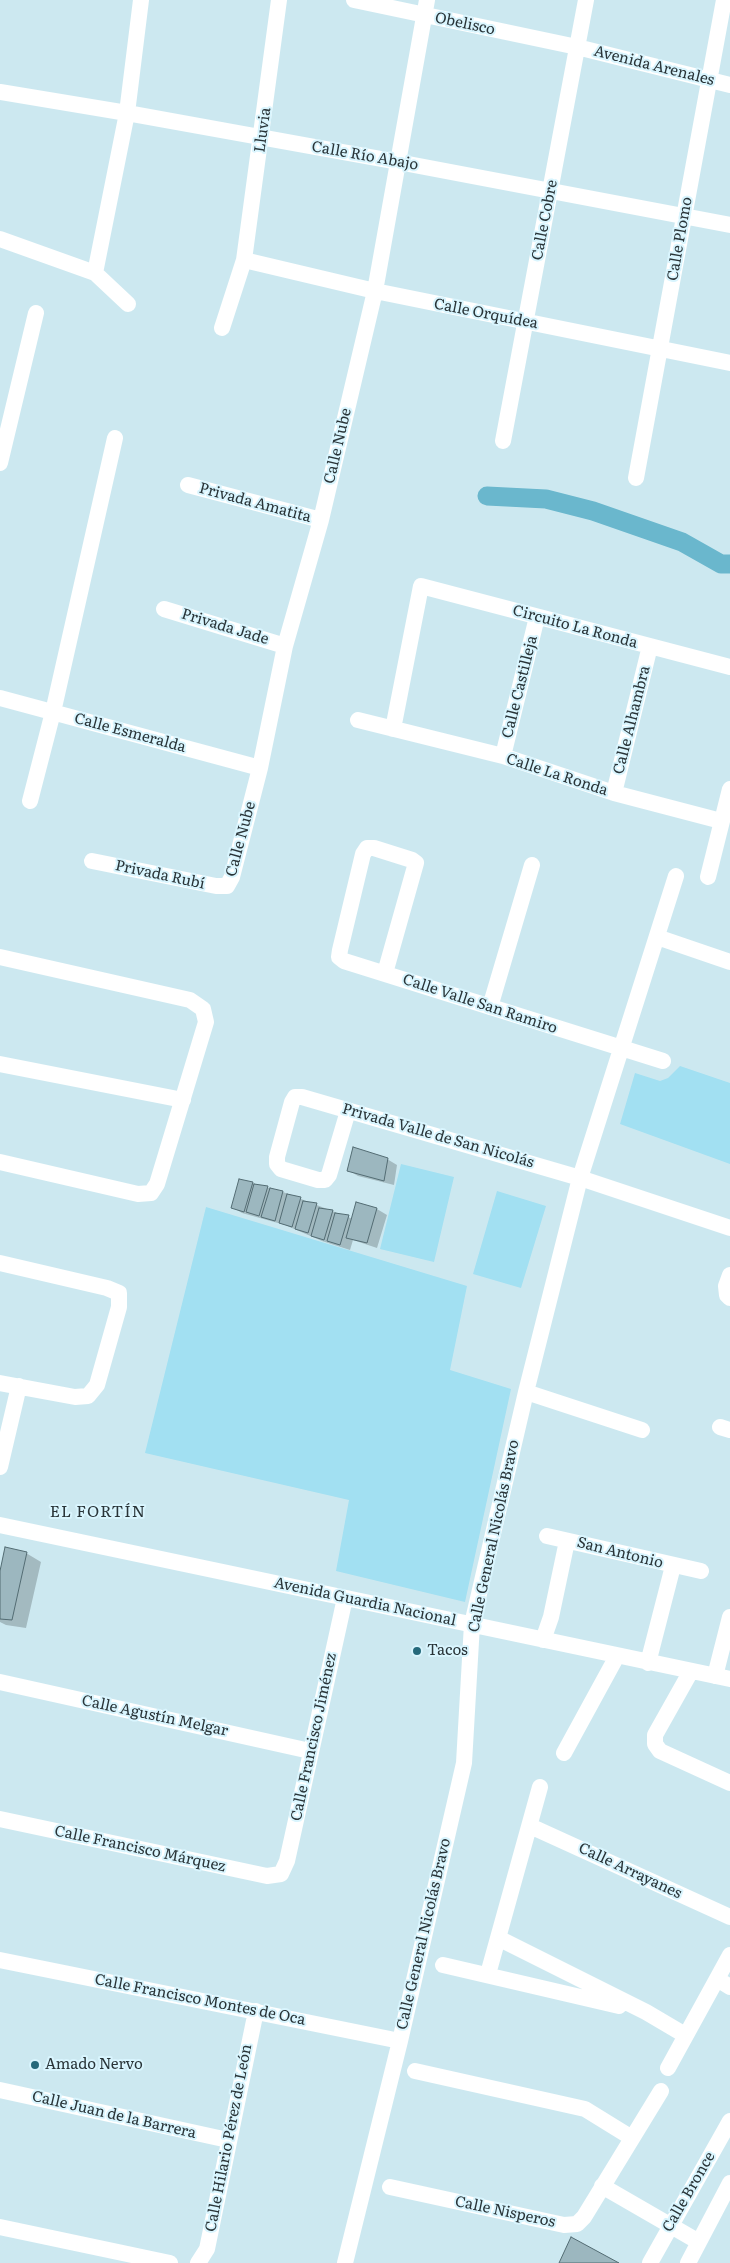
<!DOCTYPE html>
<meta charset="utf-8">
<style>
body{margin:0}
canvas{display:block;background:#cce8f0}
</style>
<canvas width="730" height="2263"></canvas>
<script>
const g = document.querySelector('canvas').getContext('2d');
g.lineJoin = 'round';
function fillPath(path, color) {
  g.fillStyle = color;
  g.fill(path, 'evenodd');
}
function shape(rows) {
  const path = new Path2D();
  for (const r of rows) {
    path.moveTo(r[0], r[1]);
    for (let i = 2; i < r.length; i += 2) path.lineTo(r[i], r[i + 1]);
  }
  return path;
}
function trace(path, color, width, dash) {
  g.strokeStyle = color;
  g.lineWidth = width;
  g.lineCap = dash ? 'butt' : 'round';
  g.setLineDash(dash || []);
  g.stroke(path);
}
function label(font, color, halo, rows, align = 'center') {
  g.font = font + ' Literata,serif';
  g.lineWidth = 4;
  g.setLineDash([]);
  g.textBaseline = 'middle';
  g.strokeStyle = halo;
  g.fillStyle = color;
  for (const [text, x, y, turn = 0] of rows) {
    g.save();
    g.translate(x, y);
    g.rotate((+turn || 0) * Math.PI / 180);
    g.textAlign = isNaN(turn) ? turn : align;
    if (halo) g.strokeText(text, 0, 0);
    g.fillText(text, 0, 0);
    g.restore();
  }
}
const green = shape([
 [680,1066,730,1083,730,1164,620,1124,635,1073,660,1081,668,1078],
 [401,1164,454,1177,434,1262,380,1249],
 [497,1191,546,1206,521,1288,473,1274],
 [206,1207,467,1286,450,1370,511,1389,465,1602,336,1571,349,1500,145,1453]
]);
const shadow = shape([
 [387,1159,397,1165,394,1185,358,1176,348,1170],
 [252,1183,283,1192,353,1219,357,1203,377,1209,387,1215,377,1248,353,1240,350,1250,322,1241,285,1225,242,1213,232,1207],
 [26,1553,41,1562,26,1628,6,1625,0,1622,0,1577]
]);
const canal = shape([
 [487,496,546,499,593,511,682,542,721,564,730,564]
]);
const building = shape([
 [353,1147,388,1158,384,1181,347,1171,353,1147],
 [239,1179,253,1182,244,1212,231,1208,239,1179],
 [254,1184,268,1186,259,1216,246,1212,254,1184],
 [270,1188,283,1191,275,1221,261,1217,270,1188],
 [287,1194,301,1197,292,1227,279,1223,287,1194],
 [303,1201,317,1203,308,1233,295,1229,303,1201],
 [356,1202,377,1208,367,1243,346,1238,356,1202],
 [319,1208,333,1210,324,1240,311,1236,319,1208],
 [335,1213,349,1215,340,1245,327,1241,335,1213],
 [5,1547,27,1552,12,1620,0,1619,0,1571,5,1547],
 [571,2237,619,2263,559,2263,571,2237]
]);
const minor = shape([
 [354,0,577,47,730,85],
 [0,92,127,113,398,162,730,225],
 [0,239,95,273,128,304],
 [244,260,375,291,730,363],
 [95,273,127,113,141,0],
 [222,328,244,260,279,0],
 [503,441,586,0],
 [0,463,36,313],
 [636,478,724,0],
 [188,485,321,520],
 [164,609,285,646],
 [0,698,260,768],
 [358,720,503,756,614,793,721,821],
 [393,729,421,586,730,667],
 [503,756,537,617],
 [614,793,650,646],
 [30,801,53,712,115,438],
 [92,861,216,886,227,886,232,877,260,768,285,646,321,520,375,291,427,0],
 [708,877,730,789],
 [657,937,730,962],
 [0,957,190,1000,203,1009,206,1022,157,1184,151,1193,138,1194,0,1162],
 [385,973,416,863,412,860,374,848,367,848,363,854,340,950,339,957,344,961,663,1061],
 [490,1007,532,865],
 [0,1064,183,1100],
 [348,1111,329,1175,325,1180,318,1180,281,1169,277,1164,277,1157,292,1102,295,1097,302,1097,580,1178,730,1228],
 [0,1263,107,1288,119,1293,119,1307,97,1385,88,1396,75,1397,0,1383],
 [730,1275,726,1286,727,1295,730,1298],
 [526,1392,642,1430],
 [720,1427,730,1430],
 [0,1467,19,1386],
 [0,1525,730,1679],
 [547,1536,701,1571],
 [543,1640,551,1617,567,1541],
 [648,1663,673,1566],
 [691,1671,655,1735,655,1744,660,1751,730,1783],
 [715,1676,730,1617],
 [0,1682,310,1751],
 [564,1753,617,1656],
 [0,1819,267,1876,281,1874,287,1861,345,1598],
 [530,1826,730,1917],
 [500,1939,646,2012,685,2035],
 [0,1960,400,2041],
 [443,1965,619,2006],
 [488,1974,540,1787],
 [717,1979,730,1987],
 [668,2068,730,1955],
 [415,2071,585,2109,632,2138],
 [0,2090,228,2140],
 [602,2186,699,2242],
 [390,2187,564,2225,577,2224,584,2217,661,2091],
 [0,2227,170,2263],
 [198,2263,207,2249,256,2011],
 [345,2263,400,2041,464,1763,472,1624,526,1392,580,1178,676,876],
 [650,2263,730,2121],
 [688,2263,730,2183]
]);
const markers = [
 [417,1651,5,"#25697b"],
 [35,2065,5,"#25697b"]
];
const streetNames = [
 ["Obelisco",465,24,12],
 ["Avenida Arenales",654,66,14],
 ["Lluvia",263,130,-82],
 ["Calle Río Abajo",365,156,10],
 ["Calle Cobre",545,220,-79],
 ["Calle Plomo",680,239,-80],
 ["Calle Orquídea",486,314,11],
 ["Calle Nube",338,446,-77],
 ["Privada Amatita",255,503,15],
 ["Privada Jade",225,627,17],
 ["Circuito La Ronda",575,627,15],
 ["Calle Castilleja",520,687,-76],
 ["Calle Alhambra",632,720,-76],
 ["Calle Esmeralda",130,733,15],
 ["Calle La Ronda",557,775,18],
 ["Calle Nube",241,839,-75],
 ["Privada Rubí",160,875,12],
 ["Calle Valle San Ramiro",480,1004,18],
 ["Privada Valle de San Nicolás",438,1136,16],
 ["Calle General Nicolás Bravo",494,1536,-78],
 ["San Antonio",620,1553,14],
 ["Avenida Guardia Nacional",365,1602,12],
 ["Calle Agustín Melgar",155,1716,12],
 ["Calle Francisco Jiménez",314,1737,-78],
 ["Calle Francisco Márquez",140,1849,12],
 ["Calle Arrayanes",630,1871,25],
 ["Calle General Nicolás Bravo",424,1934,-77],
 ["Calle Francisco Montes de Oca",200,2000,11],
 ["Calle Juan de la Barrera",114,2115,13],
 ["Calle Hilario Pérez de León",229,2138,-79],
 ["Calle Bronce",689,2192,-60],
 ["Calle Nisperos",505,2212,12]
];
const poiNames = [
 ["Tacos",427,1651],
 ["Amado Nervo",45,2065]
];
const neighbourhoodNames = [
 ["EL FORTÍN",98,1512]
];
fillPath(green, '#a2e0f2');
fillPath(shadow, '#0003');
trace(canal, '#6ab7cd', 19);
fillPath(building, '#9cb7bf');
trace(building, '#536c73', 1);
trace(minor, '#fff', 16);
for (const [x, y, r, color] of markers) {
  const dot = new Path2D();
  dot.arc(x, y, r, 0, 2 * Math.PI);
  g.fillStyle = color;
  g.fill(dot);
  trace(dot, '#d9f5fe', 2);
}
label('15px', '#293438', '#d9f5fe', streetNames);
label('15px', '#293438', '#d9f5fe', poiNames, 'left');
g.letterSpacing = '1px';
label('16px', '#293438', '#d9f5fe', neighbourhoodNames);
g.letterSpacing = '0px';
</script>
